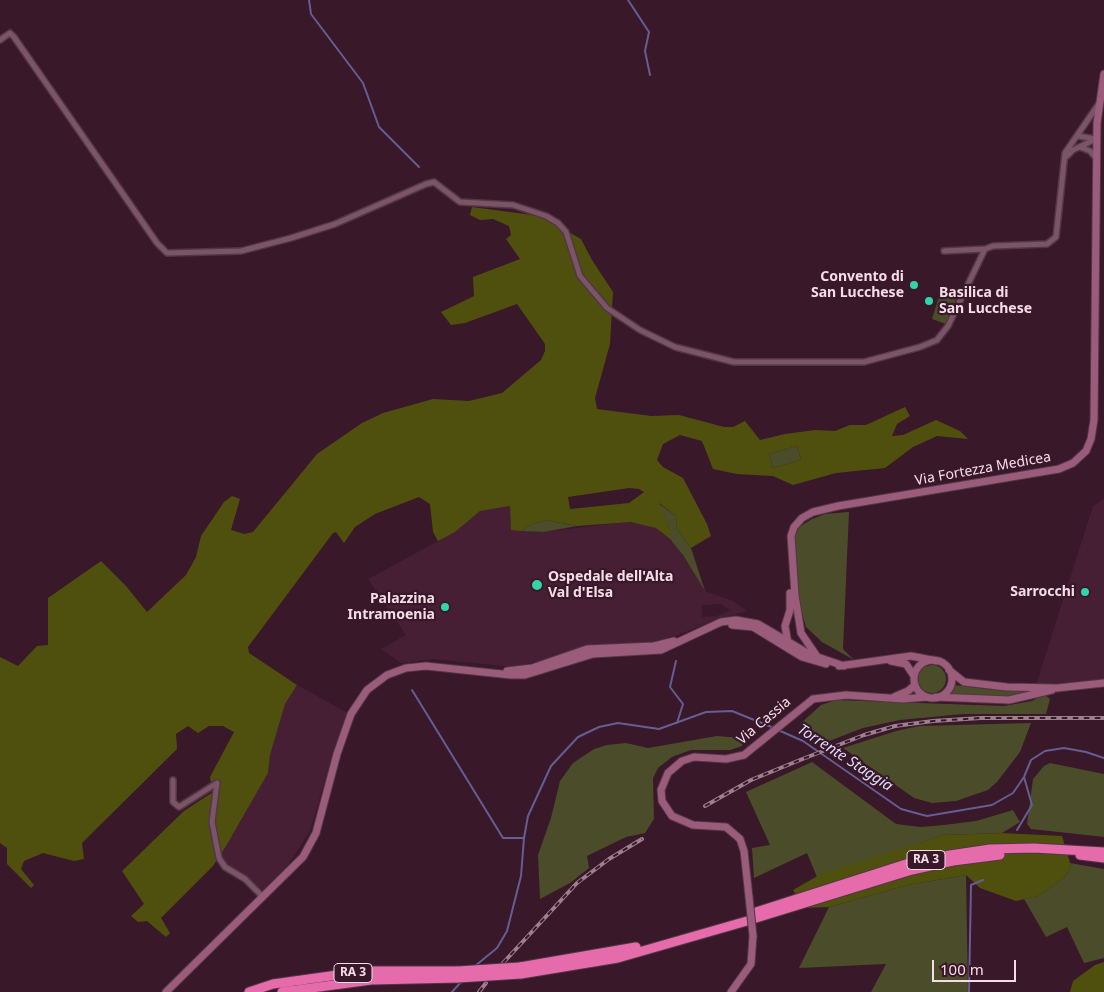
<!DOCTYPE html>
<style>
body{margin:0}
#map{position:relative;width:1104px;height:992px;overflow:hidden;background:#391829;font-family:"Noto Sans",sans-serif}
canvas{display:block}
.scale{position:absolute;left:932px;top:960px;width:84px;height:22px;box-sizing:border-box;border:2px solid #f5dde7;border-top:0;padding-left:6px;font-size:15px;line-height:18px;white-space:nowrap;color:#f5dde7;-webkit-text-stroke:4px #391829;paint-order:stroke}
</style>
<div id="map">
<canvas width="1104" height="992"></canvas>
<div class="scale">100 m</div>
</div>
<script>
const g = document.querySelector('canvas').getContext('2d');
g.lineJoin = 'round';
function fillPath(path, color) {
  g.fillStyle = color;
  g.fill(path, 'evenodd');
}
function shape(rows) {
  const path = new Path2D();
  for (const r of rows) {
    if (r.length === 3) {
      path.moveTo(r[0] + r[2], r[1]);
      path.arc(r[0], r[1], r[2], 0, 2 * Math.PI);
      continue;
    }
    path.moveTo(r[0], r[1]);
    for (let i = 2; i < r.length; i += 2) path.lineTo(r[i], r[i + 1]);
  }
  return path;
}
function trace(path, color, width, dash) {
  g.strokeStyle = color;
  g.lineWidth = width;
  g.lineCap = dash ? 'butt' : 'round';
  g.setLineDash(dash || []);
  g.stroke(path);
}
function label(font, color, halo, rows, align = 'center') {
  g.font = font + ' "Noto Sans",sans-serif';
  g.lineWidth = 4.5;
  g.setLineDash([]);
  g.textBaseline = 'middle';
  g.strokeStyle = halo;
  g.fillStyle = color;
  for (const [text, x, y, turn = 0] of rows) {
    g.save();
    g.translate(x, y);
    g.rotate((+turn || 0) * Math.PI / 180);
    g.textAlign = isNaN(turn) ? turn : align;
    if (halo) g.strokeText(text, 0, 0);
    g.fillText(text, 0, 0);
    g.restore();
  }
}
const built = shape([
 [1104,499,1104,679,1036,685,1093,506],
 [510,506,511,530,544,532,625,522,641,523,656,528,677,546,705,591,733,601,747,611,716,620,660,642,597,646,514,667,433,659,401,663,381,649,406,635,368,579,455,532,480,511],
 [721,604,730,610,717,616,702,617,702,605],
 [297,685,348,713,336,743,310,831,286,868,263,890,225,862,220,855,268,773,270,755,285,704]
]);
const green = shape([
 [941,290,957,297,946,324,932,319],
 [797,446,801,460,773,468,769,454],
 [658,503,676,516,677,529,691,548,705,591,683,555,670,539,670,531],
 [849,512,843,649,854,660,822,642,806,627,798,600,794,538,799,527,812,519,825,514],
 [546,520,566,524,577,526,544,532,521,531,532,524],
 [932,679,14],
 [954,685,996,690,1032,690,1033,692,1000,698,949,694],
 [1044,694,1050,699,1046,714,963,714,900,720,863,728,824,743,800,724,821,705,836,700,1004,706,1032,701],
 [1031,723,1020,752,997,782,988,790,956,801,932,803,914,798,843,748,896,731,919,726],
 [717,736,740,738,743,741,742,746,730,750,691,750,672,757,658,768,653,778,654,819,645,833,626,837,587,856,589,868,570,883,540,899,538,855,551,818,560,781,573,763,594,749,607,745,626,743,648,748],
 [812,762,896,824,921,827,944,825,976,821,1013,810,1020,822,1002,833,944,835,817,877,807,853,754,878,752,848,770,845,746,792],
 [1050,763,1104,774,1104,837,1031,829,1027,824,1033,779,1044,766],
 [1070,863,1104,869,1104,958,1084,963,1067,927,1046,937,1024,899,1038,896,1065,877,1071,866],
 [966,875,968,992,871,992,886,964,799,968,829,907,908,885]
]);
const forest = shape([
 [472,207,540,216,581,239,592,260,613,292,610,344,595,398,597,409,651,416,679,415,724,427,733,427,745,421,760,440,785,434,815,430,835,431,850,425,866,425,905,407,910,416,897,424,892,436,903,435,936,420,960,431,968,439,937,436,913,447,885,468,836,473,793,485,773,476,737,474,713,469,702,441,680,435,663,444,657,460,663,467,683,478,707,524,711,536,691,548,677,529,676,516,659,503,670,531,670,539,656,528,631,522,577,526,546,520,532,524,521,531,511,530,510,506,480,511,455,532,438,541,433,532,430,504,419,497,375,514,355,527,344,543,336,532,333,533,248,647,249,653,297,685,285,704,270,755,268,773,226,846,213,866,161,918,170,933,166,937,147,921,138,922,131,916,144,904,122,871,184,811,213,792,210,777,234,732,223,726,209,726,198,733,188,726,176,734,177,749,82,843,84,859,74,861,43,853,24,861,21,869,34,885,31,888,7,864,7,848,0,843,0,657,18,666,37,646,48,645,48,598,101,561,126,586,147,612,186,575,196,557,201,536,224,502,232,496,240,499,231,530,244,534,253,532,317,454,362,423,383,413,433,399,469,401,502,393,541,360,545,351,545,344,517,304,465,323,451,325,441,312,474,296,473,277,520,259,506,239,511,235,509,226,493,219,480,220,470,215],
 [797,446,801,460,773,468,769,454],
 [629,488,639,489,644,492,629,503,570,509,568,497],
 [1002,833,1062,836,1071,866,1065,877,1038,896,1016,901,980,888,966,875,908,885,829,907,805,908,793,890,821,874,944,835],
 [1104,962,1104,992,1070,992,1073,981,1095,965]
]);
const stream = shape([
 [309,0,311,14,363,83,379,127,419,167],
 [628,0,649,32,645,51,650,75],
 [676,661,670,687,683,704,677,723],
 [412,690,503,838,524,838],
 [778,730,803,741,901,809,927,816,992,805,1013,793,1024,777,1031,760,1045,751,1064,748,1086,752,1104,758],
 [1017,830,1032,805,1024,777],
 [475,966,497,948,507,931,521,876,524,838,528,816,551,766,578,737,599,727,618,723,659,729,706,712,732,711,774,728],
 [452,992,462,981],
 [969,992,971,885,983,880]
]);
const street = shape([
 [0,40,10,33,14,37,157,243,167,253,241,251,291,238,335,224,426,184,434,182,460,202,513,205,546,216,558,223,566,232,580,276,607,308,640,330,675,347,734,362,864,362,920,347,937,340,948,326,985,249,993,246,1047,244,1056,237,1065,153,1098,105],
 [1078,136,1096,139],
 [1080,147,1090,151,1096,158],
 [1067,156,1073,150,1096,139],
 [944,251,985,249],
 [173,780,173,802,179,807,217,783,212,822,219,858,225,867,245,879,262,896]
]);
const secondary = shape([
 [732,625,753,627,802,657,826,664],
 [788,643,785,626,790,610,790,593],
 [816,655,801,633,795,595,791,536,794,527,802,518,813,512,838,506,1059,469,1073,463,1086,451,1091,439,1094,420,1097,123,1104,74],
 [933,679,19],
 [891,661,906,664,914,676],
 [839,666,911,656,937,661],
 [949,670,964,682,1007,687,1057,688,1104,683],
 [507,671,532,668,587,649,654,646,674,641],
 [894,697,908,691,915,685],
 [936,697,1009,700,1052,690],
 [749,897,744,851,740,839,726,827,693,825,672,816,662,801,661,790,668,773,682,761,694,757,726,759,744,755,813,699,846,695,903,699,927,697],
 [166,992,303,857,316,833,337,754,351,714,367,690,387,675,406,668,426,666,511,675,525,675,593,654,661,650,721,622,736,620,758,624,809,654,844,666],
 [731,992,751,964,753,936]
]);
const highway = shape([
 [1080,855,1104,858],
 [756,912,909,863,950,855,990,849,1034,848,1104,852],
 [756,918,912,870,953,861,1000,855],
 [520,967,636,947],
 [521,974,618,958,747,921],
 [249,992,273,984,366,971,458,971],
 [282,992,371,980,458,978]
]);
const rail = shape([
 [705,806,751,780,800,760,864,735,895,726,933,721,981,718,1104,718],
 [503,963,577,883,609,859,642,839],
 [479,992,486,983]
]);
const secondaryBridge = shape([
 [749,897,753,936]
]);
const highwayBridge = shape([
 [458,971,520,967],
 [458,978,521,974]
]);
const markers = [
 [914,285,5,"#32d4a9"],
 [929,301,5,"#32d4a9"],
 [537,585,6,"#32d4a9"],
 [1085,592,5,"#32d4a9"],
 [445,607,5,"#32d4a9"]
];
const shields = [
 [926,860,38],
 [353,973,38]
];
const shieldNames = [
 ["RA 3",926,860],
 ["RA 3",353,973]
];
const poiNames = [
 ["Convento di",904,277],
 ["San Lucchese",904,293],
 ["Basilica di",939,293,"left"],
 ["San Lucchese",939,309,"left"],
 ["Ospedale dell'Alta",548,577,"left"],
 ["Val d'Elsa",548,593,"left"],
 ["Sarrocchi",1075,592],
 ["Palazzina",435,599],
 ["Intramoenia",435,615]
];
const streetNames = [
 ["Via Fortezza Medicea",983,469,-10],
 ["Via Cassia",764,721,-40]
];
const waterNames = [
 ["Torrente Staggia",845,758,33]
];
fillPath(built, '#471f34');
fillPath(green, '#4b4c2a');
fillPath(forest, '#50500e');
trace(stream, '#655d93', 2);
trace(street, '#523745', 8);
trace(secondary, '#523745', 9);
trace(highway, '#523745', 11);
trace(street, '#7b5466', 5);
trace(secondary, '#9b5b7b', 7);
trace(highway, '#e56bab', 9);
trace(rail, '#9c808d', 4);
trace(rail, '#391829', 2, [5.5]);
trace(secondaryBridge, '#523745', 9, []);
trace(highwayBridge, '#523745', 11, []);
trace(secondaryBridge, '#9b5b7b', 7);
trace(highwayBridge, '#e56bab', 9);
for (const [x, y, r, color] of markers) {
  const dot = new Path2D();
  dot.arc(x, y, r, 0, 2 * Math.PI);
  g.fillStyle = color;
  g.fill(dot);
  trace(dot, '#391829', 2);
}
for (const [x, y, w] of shields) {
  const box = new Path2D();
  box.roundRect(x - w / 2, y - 9.5, w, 19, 4);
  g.fillStyle = '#391829';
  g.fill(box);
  trace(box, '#f5dde7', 1);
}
label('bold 12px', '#f5dde7', null, shieldNames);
label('bold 14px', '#f5dde7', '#391829', poiNames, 'right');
label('14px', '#f5dde7', '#391829', streetNames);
label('italic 15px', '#dedbfd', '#391829', waterNames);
</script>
